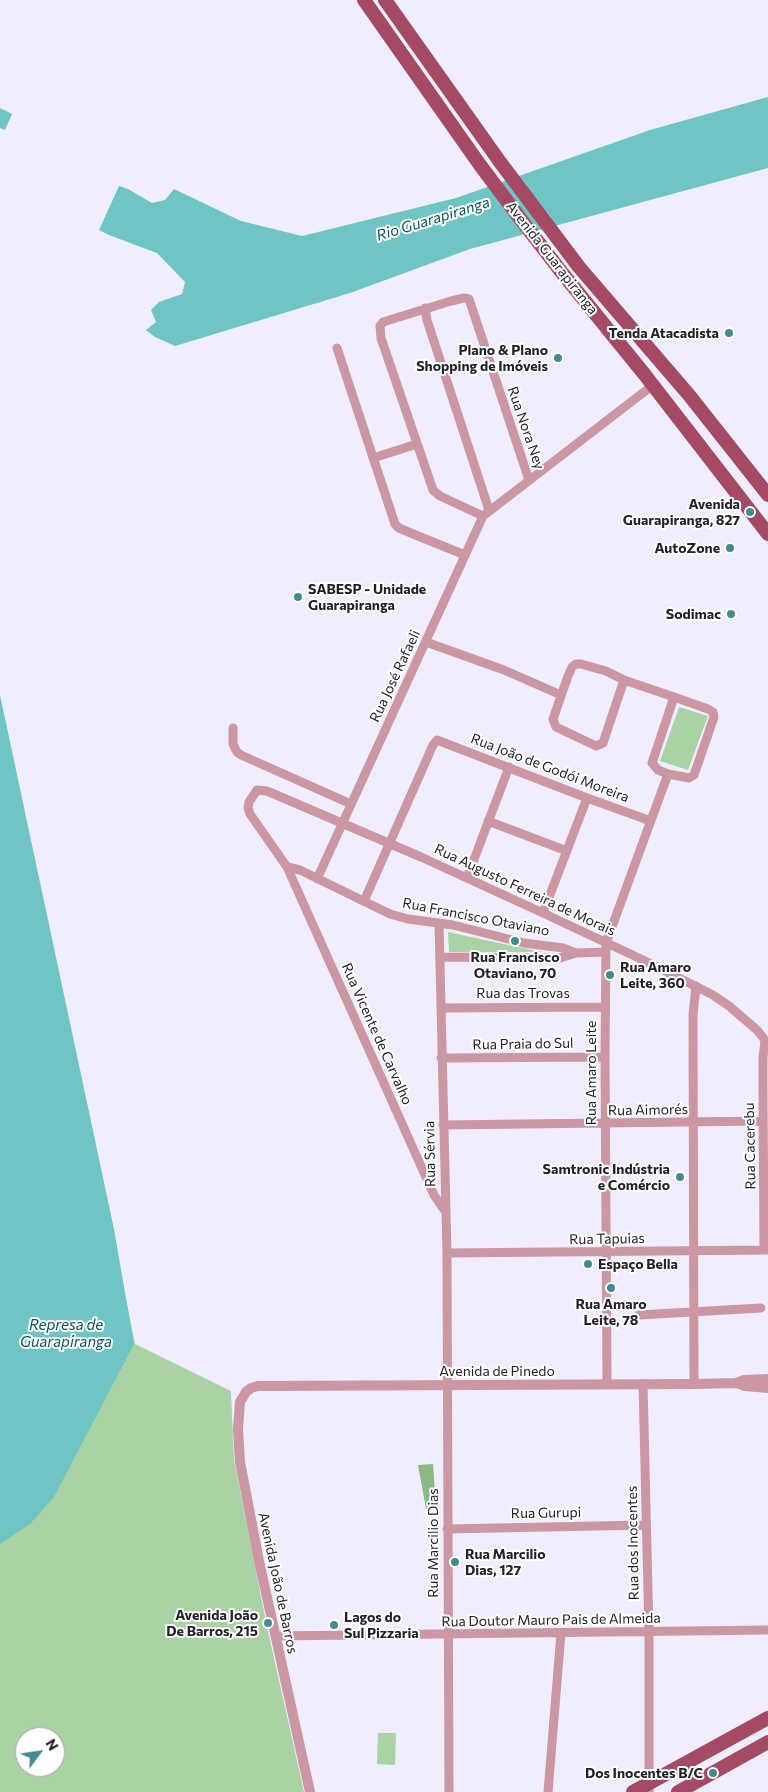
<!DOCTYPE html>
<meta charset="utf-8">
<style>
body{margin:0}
#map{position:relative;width:768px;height:1792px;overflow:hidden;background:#efedfe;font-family:Commissioner,sans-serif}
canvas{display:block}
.north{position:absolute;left:15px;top:1727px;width:50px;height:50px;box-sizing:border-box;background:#fff;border:1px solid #a7a6a9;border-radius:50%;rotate:59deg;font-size:14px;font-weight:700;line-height:20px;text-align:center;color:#222129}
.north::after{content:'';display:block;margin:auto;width:18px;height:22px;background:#428a8e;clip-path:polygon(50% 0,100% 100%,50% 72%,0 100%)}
</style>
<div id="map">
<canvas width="768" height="1792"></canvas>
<div class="north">N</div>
</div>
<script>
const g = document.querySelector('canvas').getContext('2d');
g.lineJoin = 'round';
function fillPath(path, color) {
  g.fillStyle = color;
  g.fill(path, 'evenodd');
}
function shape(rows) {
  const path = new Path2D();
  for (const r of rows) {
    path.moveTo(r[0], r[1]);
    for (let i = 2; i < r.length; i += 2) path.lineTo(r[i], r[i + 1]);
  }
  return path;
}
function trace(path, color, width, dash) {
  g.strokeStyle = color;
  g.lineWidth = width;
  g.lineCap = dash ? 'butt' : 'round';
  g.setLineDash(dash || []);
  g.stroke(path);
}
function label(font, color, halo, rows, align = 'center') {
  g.font = font + ' Commissioner,sans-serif';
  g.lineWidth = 4;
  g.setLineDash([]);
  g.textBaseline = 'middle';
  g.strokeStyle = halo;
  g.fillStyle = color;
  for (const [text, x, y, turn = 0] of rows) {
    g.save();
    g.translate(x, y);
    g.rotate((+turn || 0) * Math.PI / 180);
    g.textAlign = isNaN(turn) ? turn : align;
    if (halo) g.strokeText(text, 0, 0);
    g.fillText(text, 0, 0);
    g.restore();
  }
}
const green = shape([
 [679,707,708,716,688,770,660,761],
 [448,932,513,946,543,952,449,952],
 [127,1304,135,1344,231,1391,234,1460,267,1627,304,1792,0,1792,0,1405],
 [25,1737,55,1737,55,1767,25,1767],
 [378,1733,396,1733,395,1765,377,1764]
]);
const forest = shape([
 [433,1464,436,1508,426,1509,418,1465]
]);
const water = shape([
 [768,97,768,168,470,249,350,293,175,346,155,337,146,330,156,322,151,310,159,302,182,294,185,282,157,253,109,235,99,230,119,186,128,189,152,203,165,200,174,189,241,221,302,236,456,198,650,130],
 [0,108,12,114,5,130,0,128],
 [0,695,114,1229,134,1344,54,1497,30,1524,0,1544]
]);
const minor = shape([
 [425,308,427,320,489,510],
 [337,348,395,524,399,528,418,536,465,555],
 [373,458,417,444],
 [483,516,440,496,433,490,381,338,380,326,383,322,451,301,464,298,469,299,529,480],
 [426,642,504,670,561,695],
 [624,680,603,743,596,746,556,727,553,719,568,676,572,667,576,664,581,664,606,671,624,680,674,697,708,709,713,712,714,717,694,775,689,778,668,774,658,770,652,763,674,697],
 [233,728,233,744,237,752,241,755,351,804],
 [488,821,567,851],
 [287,867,434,1195,445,1211],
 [467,878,509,767],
 [317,879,483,516,653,385],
 [364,901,433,745,437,740,587,798,651,821],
 [543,913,587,798],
 [439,923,447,1253,449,1792],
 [606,952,576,953,563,948,524,943,453,925,408,919,390,914,300,870,287,867,250,814,248,808,249,802,257,790,267,791,421,857,543,913,643,960,713,995,729,1006,757,1030,768,1044],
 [440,957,560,958,576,953],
 [441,1008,605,1007],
 [441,1058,605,1057],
 [443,1125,763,1121],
 [764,1250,763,1091,763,1057,765,1041],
 [447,1253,768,1250],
 [639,1315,761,1308],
 [607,1384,605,1057,606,943,668,774],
 [643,1384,649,1632,649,1792],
 [694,1384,693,1015,696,986],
 [447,1529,646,1525],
 [275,1636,768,1630],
 [548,1792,561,1633]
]);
const tertiary = shape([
 [737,1383,745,1386,768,1388],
 [310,1792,259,1561,240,1462,238,1429,240,1402,246,1392,251,1388,258,1386,694,1384,736,1383,744,1380,768,1379]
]);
const primary = shape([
 [364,0,480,165,522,221,563,274,645,375,768,534],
 [385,0,500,162,579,267,689,395,768,495],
 [633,1792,768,1718],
 [678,1792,768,1742]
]);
const markers = [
 [729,333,5,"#428a8e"],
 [558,358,5,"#428a8e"],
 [750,512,5,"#428a8e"],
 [730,548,5,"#428a8e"],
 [298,597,5,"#428a8e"],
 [731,614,5,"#428a8e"],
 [515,941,5,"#428a8e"],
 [610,975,5,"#428a8e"],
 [680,1177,5,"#428a8e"],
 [588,1264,5,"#428a8e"],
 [611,1288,5,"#428a8e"],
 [455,1562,5,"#428a8e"],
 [268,1623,5,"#428a8e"],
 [334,1625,5,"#428a8e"],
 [713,1773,5,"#428a8e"]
];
const streetNames = [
 ["Avenida Guarapiranga",552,258,52],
 ["Rua Nora Ney",526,428,71],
 ["Rua José Rafaeli",395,676,-65],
 ["Rua João de Godói Moreira",550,768,21],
 ["Rua Augusto Ferreira de Morais",525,890,25],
 ["Rua Francisco Otaviano",476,917,11],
 ["Rua das Trovas",523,993],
 ["Rua Vicente de Carvalho",377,1034,66],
 ["Rua Praia do Sul",523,1044,-1],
 ["Rua Amaro Leite",591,1073,-90],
 ["Rua Aimorés",648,1110,-1],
 ["Rua Cacerebu",750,1146,-91],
 ["Rua Sérvia",430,1154,-91],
 ["Rua Tapuias",607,1239,-1],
 ["Avenida de Pinedo",497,1371],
 ["Rua Gurupi",546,1513,-1],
 ["Rua Marcilio Dias",433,1543,-90],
 ["Rua dos Inocentes",633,1543,-91],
 ["Avenida João de Barros",278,1583,78],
 ["Rua Doutor Mauro Pais de Almeida",551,1620,-1]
];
const poiNames = [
 ["Tenda Atacadista",719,333],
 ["Plano & Plano",548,350],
 ["Shopping de Imóveis",548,366],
 ["Avenida",740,504],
 ["Guarapiranga, 827",740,520],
 ["AutoZone",720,548],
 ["SABESP - Unidade",308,589,"left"],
 ["Guarapiranga",308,605,"left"],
 ["Sodimac",721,614],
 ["Rua Francisco",515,957,"center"],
 ["Otaviano, 70",515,973,"center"],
 ["Rua Amaro",620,967,"left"],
 ["Leite, 360",620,983,"left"],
 ["Samtronic Indústria",670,1169],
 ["e Comércio",670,1185],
 ["Espaço Bella",598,1264,"left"],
 ["Rua Amaro",611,1304,"center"],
 ["Leite, 78",611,1320,"center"],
 ["Rua Marcilio",465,1554,"left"],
 ["Dias, 127",465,1570,"left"],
 ["Avenida João",258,1615],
 ["De Barros, 215",258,1631],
 ["Lagos do",344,1617,"left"],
 ["Sul Pizzaria",344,1633,"left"],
 ["Dos Inocentes B/C",703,1773]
];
const waterNames = [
 ["Rio Guarapiranga",433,219,-17],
 ["Represa de",66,1325],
 ["Guarapiranga",66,1342]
];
fillPath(green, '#a9d3a4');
fillPath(forest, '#8cb888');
fillPath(water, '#6fc5c4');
trace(minor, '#cb97a3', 9);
trace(tertiary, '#cb97a3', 10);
trace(primary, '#a44a63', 14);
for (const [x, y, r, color] of markers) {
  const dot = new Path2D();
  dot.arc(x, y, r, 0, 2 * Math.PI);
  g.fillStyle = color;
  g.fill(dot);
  trace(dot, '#fff', 2);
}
label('14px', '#222129', '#fff', streetNames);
label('bold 14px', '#222129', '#fff', poiNames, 'right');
label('italic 15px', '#035454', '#fff', waterNames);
</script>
